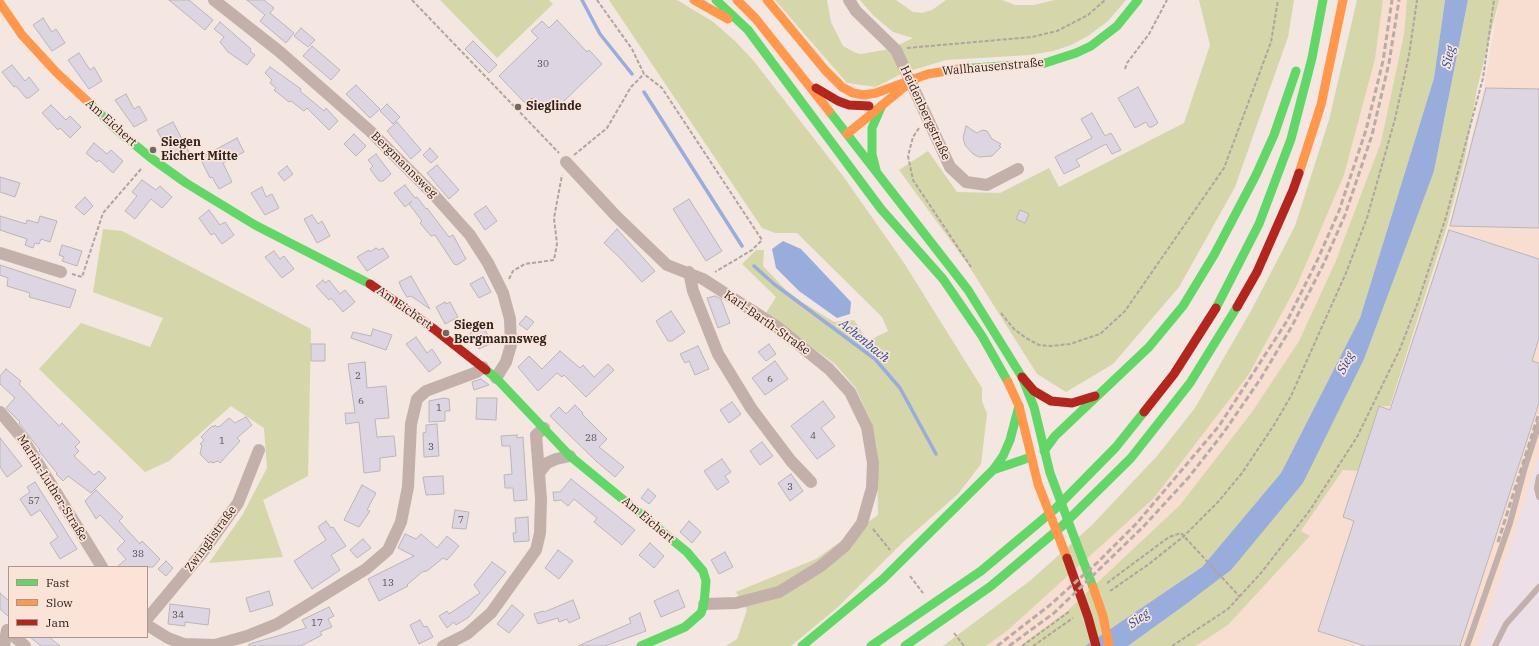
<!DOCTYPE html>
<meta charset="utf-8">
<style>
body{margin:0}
#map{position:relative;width:1539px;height:646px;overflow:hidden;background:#f4e6e0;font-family:"IBM Plex Serif",serif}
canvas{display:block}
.legend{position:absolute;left:8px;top:566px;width:140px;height:72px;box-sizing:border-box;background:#fce3d8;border:1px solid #aa968e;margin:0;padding:5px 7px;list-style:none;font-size:12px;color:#2e231e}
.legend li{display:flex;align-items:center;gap:8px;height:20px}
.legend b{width:20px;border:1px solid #aa968e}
</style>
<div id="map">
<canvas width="1539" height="646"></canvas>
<ul class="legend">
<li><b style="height:5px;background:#63d668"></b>Fast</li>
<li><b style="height:5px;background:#ff974d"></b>Slow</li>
<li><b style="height:5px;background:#b3261e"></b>Jam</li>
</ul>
</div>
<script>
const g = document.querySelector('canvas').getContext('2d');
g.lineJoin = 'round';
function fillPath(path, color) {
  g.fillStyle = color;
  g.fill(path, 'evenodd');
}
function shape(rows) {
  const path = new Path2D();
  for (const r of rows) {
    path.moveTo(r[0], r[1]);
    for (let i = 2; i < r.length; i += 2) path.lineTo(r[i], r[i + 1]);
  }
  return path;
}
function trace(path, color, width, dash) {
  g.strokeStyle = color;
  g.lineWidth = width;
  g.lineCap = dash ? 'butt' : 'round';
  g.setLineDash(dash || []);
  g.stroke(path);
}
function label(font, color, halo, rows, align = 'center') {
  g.font = font + ' "IBM Plex Serif",serif';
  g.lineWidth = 3.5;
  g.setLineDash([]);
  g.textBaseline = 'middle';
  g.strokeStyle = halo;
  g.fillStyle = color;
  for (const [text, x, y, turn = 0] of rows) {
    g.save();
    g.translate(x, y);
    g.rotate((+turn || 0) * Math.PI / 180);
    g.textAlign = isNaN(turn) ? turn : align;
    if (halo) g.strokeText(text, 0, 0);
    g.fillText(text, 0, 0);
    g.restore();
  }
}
const commercial = shape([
 [1539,456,1539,646,1478,646,1516,526]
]);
const built = shape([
 [1383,0,1407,0,1404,34,1381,142,1335,263,1299,341,1252,412,1180,505,1066,612,1020,646,986,646,1008,630,1154,498,1249,374,1297,285,1344,175,1375,59],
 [1499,0,1539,0,1539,456,1478,646,1196,646,1228,625,1310,537,1301,532,1343,470,1357,471,1379,406,1390,406,1449,226,1484,89]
]);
const green = shape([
 [440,0,549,0,553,4,497,58],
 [609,0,677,0,712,21,735,41,753,60,843,176,904,263,982,388,982,401,987,414,981,464,958,494,901,544,838,607,791,646,726,646,737,639,747,610,736,592,816,559,878,515,877,448,871,421,855,387,835,364,766,313,776,297,742,264,756,250,764,250,763,266,786,290,802,302,834,322,854,320,868,341,888,331,882,317,797,233,775,233,762,228],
 [775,0,827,0,831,22,843,46,856,53,861,54,890,49,913,38,893,32,873,15,860,0,896,0,913,12,922,13,932,10,946,0,1002,0,1015,5,1034,5,1055,0,1126,0,1108,21,1088,36,1071,45,1053,51,1030,55,946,60,903,73,876,87,847,83],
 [1199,0,1294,0,1288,37,1235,187,1179,287,1113,364,1066,392,1037,374,967,263,899,170,928,151,957,192,1000,193,1049,168,1059,187,1184,123,1210,45],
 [1357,0,1383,0,1375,59,1344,175,1297,285,1249,374,1154,498,1008,630,986,646,943,646,1031,580,1091,526,1157,456,1195,408,1252,309,1295,226,1329,120],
 [1407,0,1445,0,1434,78,1360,318,1281,473,1202,567,1085,646,1020,646,1066,612,1180,505,1252,412,1299,341,1335,263,1381,142,1404,34],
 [1468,0,1499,0,1477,89,1465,158,1447,226,1390,406,1379,406,1359,468,1357,471,1343,470,1301,531,1310,536,1228,625,1196,646,1128,646,1182,607,1303,483,1434,171],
 [103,229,122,231,311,329,308,476,263,500,283,557,209,563,243,514,267,468,264,428,231,406,169,461,145,472,39,369,81,323,150,347,163,318,93,292]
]);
const water = shape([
 [1445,0,1468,0,1434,171,1364,359,1303,483,1231,570,1182,607,1128,646,1085,646,1202,567,1281,473,1360,318,1434,78],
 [783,241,801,249,851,302,850,314,837,318,799,291,776,268,772,249]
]);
const stream = shape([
 [582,0,600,34,632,74],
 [644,92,742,246],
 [754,266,774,284,875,359,900,388,936,454]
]);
const building = shape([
 [169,0,189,0,213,20,205,30,169,0],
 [247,0,264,0,274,8,270,13,294,33,286,43,260,21,265,15,247,0],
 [43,18,52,32,56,29,65,43,52,51,33,25,43,18],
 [557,20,587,52,589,50,602,64,561,104,556,100,544,111,532,98,526,104,499,76,538,38,531,31,542,21,549,28,557,20],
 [220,22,251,49,250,51,255,55,247,65,228,52,220,42,224,37,214,29,220,22],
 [301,28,315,40,308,47,294,36,301,28],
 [473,41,497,65,489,73,465,49,473,41],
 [312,46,340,70,331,80,303,56,312,46],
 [79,53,90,70,94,67,102,81,89,89,68,60,79,53],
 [12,65,25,81,29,77,39,90,29,98,26,98,16,86,14,87,2,72,12,65],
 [270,67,301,89,300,91,324,111,326,108,338,121,329,130,307,108,304,111,291,101,289,102,274,90,276,88,270,83,272,80,265,73,270,67],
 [356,85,380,109,370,118,346,94,356,85],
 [1138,87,1158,123,1152,127,1149,127,1146,122,1135,128,1118,98,1138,87],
 [1486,88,1539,89,1539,228,1450,226,1486,88],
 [126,94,134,109,139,106,147,120,134,127,115,100,126,94],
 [387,104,400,117,393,124,380,111,387,104],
 [51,105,66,120,70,116,81,127,70,138,60,128,58,130,42,113,51,105],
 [1092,113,1105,136,1111,133,1121,150,1112,154,1106,144,1076,160,1080,166,1064,174,1055,157,1092,138,1081,119,1092,113],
 [173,122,189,152,176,159,167,143,165,145,157,130,173,122],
 [397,122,421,150,411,159,387,131,397,122],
 [966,126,977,133,982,130,987,131,992,139,1001,144,999,146,1001,147,992,156,979,157,973,154,965,145,963,138,966,126],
 [354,134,366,146,356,156,344,144,354,134],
 [237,138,244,152,223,163,232,182,219,189,212,177,210,178,200,158,237,138],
 [94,143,107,154,111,150,123,161,113,173,99,160,97,162,86,153,94,143],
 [430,148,438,157,431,163,423,155,430,148],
 [376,154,391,174,383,181,379,181,370,169,373,166,368,160,376,154],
 [437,165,459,190,449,199,427,173,437,165],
 [287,166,293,174,284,181,278,173,287,166],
 [0,177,20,183,15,197,0,192,0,177],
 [142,180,156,190,160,186,172,197,162,208,151,199,135,219,125,211,137,196,132,192,142,180],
 [405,185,415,198,417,197,426,209,427,208,449,237,453,235,466,259,457,265,454,264,435,235,431,236,420,223,422,221,409,204,412,201,405,207,394,193,405,185],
 [262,187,266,197,272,194,279,208,265,215,251,193,262,187],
 [85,197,93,206,84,215,75,207,85,197],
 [689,199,722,251,706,261,673,209,689,199],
 [486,206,497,221,485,230,474,214,486,206],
 [209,210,220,225,225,222,234,235,222,244,214,233,211,235,199,218,209,210],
 [1020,210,1029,214,1025,223,1016,219,1020,210],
 [312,215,318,224,322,221,330,236,317,243,304,219,312,215],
 [0,216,26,224,27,220,38,223,40,216,57,221,50,242,41,239,39,244,35,243,33,248,25,245,27,239,0,230,0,216],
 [617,229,655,271,642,282,619,257,604,243,617,229],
 [1449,230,1539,259,1539,338,1532,361,1539,363,1539,403,1460,646,1365,646,1318,631,1354,521,1343,517,1379,406,1390,410,1449,230],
 [62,245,82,251,77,266,62,261,64,257,59,255,62,245],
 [376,248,379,250,383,248,389,257,367,271,357,257,369,250,370,252,376,248],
 [274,251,280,259,284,256,294,269,282,278,265,257,274,251],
 [0,265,76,290,70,308,29,297,30,293,7,286,8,278,0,275,0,265],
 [411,276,430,309,411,296,407,297,402,289,399,282,411,276],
 [483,277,491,292,479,298,470,284,483,277],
 [323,280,325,283,329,280,340,294,345,290,355,302,343,312,331,298,329,300,316,286,323,280],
 [715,296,721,299,730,323,718,328,707,298,715,296],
 [445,302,446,304,450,302,458,317,445,324,436,307,445,302],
 [671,311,685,332,672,341,668,341,656,321,671,311],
 [526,316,534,322,527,330,519,324,526,316],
 [483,326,492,343,479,349,470,333,483,326],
 [373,329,392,335,386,350,351,338,353,332,371,336,373,329],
 [416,337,427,353,432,349,441,363,429,372,406,344,416,337],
 [311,344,325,344,325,361,311,361,311,344],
 [769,344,776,354,766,361,758,352,769,344],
 [698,346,709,369,695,375,689,361,685,363,680,354,698,346],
 [560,351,580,368,583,365,594,377,608,364,614,370,586,397,564,375,562,377,557,373,538,391,518,367,529,356,542,369,560,351],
 [775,361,788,379,765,395,752,378,775,361],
 [365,362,367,388,386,386,389,418,375,419,377,437,394,436,396,456,380,458,380,471,364,473,359,422,346,424,345,413,355,413,348,364,365,362],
 [6,369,21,381,19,384,59,426,62,423,80,442,75,447,79,451,74,456,94,475,99,471,106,478,91,493,68,476,63,481,56,474,57,473,43,456,39,451,40,450,19,423,20,422,6,408,15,398,0,384,0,376,6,369],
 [481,379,489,385,474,390,472,382,481,379],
 [444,398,449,399,450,411,445,411,445,421,429,422,429,401,444,398],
 [477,398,497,398,496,420,476,419,477,398],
 [823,401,835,417,821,428,835,446,817,459,791,426,823,401],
 [732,402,741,414,729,423,720,410,732,402],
 [575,405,583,413,582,414,607,439,599,447,624,467,615,477,596,461,550,416,559,407,566,414,575,405],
 [246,417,252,425,237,438,240,441,220,463,218,461,212,463,211,461,209,463,200,454,202,445,200,444,204,440,201,437,212,426,214,427,215,425,217,427,220,426,229,418,235,423,246,417],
 [437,424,439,456,424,457,423,433,426,432,426,425,437,424],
 [517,435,517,438,523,437,527,500,514,501,513,488,505,488,504,475,512,474,510,446,502,446,501,436,517,435],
 [0,438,22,466,7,477,0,467,0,438],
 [762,442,773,456,760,465,750,451,762,442],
 [722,459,731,472,725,476,729,482,717,490,704,471,722,459],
 [791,474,803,491,790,501,778,483,791,474],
 [443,476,444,494,426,495,423,477,443,476],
 [571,479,635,530,622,545,594,522,597,518,574,499,568,506,561,500,554,501,553,492,560,492,571,479],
 [35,482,77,549,60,559,50,543,58,537,49,523,40,510,31,516,20,499,30,492,27,487,35,482],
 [362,485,376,493,367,510,370,511,359,527,344,520,362,485],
 [648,489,656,496,649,504,641,498,648,489],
 [96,490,123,517,119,521,140,544,142,541,160,559,153,567,117,567,126,559,117,549,125,541,100,515,96,519,85,501,96,490],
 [455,510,469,512,466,529,452,528,455,510],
 [528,517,529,541,514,542,513,533,516,533,515,518,528,517],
 [326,521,331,528,333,527,346,546,331,555,340,570,312,589,294,561,326,540,318,527,326,521],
 [689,521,701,532,692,543,680,532,689,521],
 [405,534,416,539,421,534,437,548,447,536,459,546,447,560,443,558,427,571,422,572,407,585,408,586,379,601,368,579,414,556,398,548,405,534],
 [363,539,371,548,357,558,350,550,363,539],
 [650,543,664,556,654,568,639,555,650,543],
 [558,550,573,561,559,579,545,568,558,550],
 [725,552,733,567,719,574,711,560,725,552],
 [166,561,173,568,166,576,158,569,166,561],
 [492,562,506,572,469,617,456,625,454,622,447,628,439,616,447,611,449,614,480,593,474,585,492,562],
 [678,590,685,607,661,617,654,601,678,590],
 [269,591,273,605,250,612,246,598,269,591],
 [0,593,9,601,9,617,0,609,0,593],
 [573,600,580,618,569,623,567,619,559,622,558,618,538,624,534,614,543,611,544,612,573,600],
 [170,604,210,609,208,625,185,622,185,626,168,624,170,604],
 [512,605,524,615,509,633,497,624,512,605],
 [329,607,334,616,328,619,332,627,320,632,322,635,301,646,249,646,249,644,306,628,302,620,329,607],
 [640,613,646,631,605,646,578,646,631,623,629,618,640,613],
 [420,620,424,627,427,626,433,637,419,644,410,625,420,620],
 [30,637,49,637,60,646,41,646,30,637]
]);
const path = shape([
 [412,0,559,153],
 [597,0,632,49,644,74,662,88,762,240,752,250,715,272],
 [907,48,1032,37,1057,31,1088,15,1105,0],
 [1125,69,1127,63,1149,34,1167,0],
 [919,128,913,137,908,156,913,180,971,267],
 [574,155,607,128,631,87,644,74],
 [72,274,82,277,103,213,141,169],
 [509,279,513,271,525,264,554,260,557,244,554,218,562,175],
 [1001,313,1014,329,1026,338,1039,345,1051,346,1070,344,1100,334,1125,311,1224,168,1271,42,1278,0],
 [873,529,890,550],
 [910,576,923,593],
 [1107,583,1169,537,1181,533,1240,597],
 [1110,591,1149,564,1184,536,1218,502,1242,473,1274,425,1291,396,1346,273,1367,218,1395,119,1409,55,1417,0],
 [954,633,964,646],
 [1022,646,1070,611],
 [1033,646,1073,618],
 [1172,646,1228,609,1261,573,1310,510,1357,437,1400,349,1418,302,1446,217,1483,78,1494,0]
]);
const lane = shape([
 [1539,477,1537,488,1539,497],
 [1467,646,1510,523,1525,467,1539,424],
 [1495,646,1506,624,1539,587]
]);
const street = shape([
 [214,0,280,52,370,131,435,196,470,235,488,263,503,293,510,319,511,345,506,362,496,378],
 [849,0,856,11,896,50,950,167,966,182,987,185,1018,169],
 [566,162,616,216,667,265,703,279,776,326,829,369,850,392,867,427,873,463,872,488,862,523,845,546,821,566,779,592,736,603,704,604],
 [0,253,61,272],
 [689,272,693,291,718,354,751,408,791,461,811,482],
 [0,412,23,439,102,567],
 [539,473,547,463,556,459,570,456],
 [147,619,202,553,238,503,259,450],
 [147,625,168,638,184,644,215,645,247,636,277,624,366,569,388,550,401,522,408,487,411,424,417,399,426,391,477,372,483,367],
 [15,637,25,646],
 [4,646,7,630],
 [443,646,467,634,491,613,536,550,540,533,541,499,536,435,544,428]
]);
const fast = shape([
 [716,0,748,30,881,209,943,279,982,336,1008,382],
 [959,69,1045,63,1076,53,1091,46,1117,26,1138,0],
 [87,101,117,130,151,158,186,183,255,225,370,284],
 [829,111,968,290,1022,377,1034,407,1050,473,1093,587],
 [876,170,872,154,872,128,882,105],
 [1216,308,1259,224,1291,139,1312,58,1323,0],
 [486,370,496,378,570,456,687,552,703,571,706,581,704,604,701,613,685,627,641,646],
 [1044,451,1055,436,1149,347,1183,306,1214,255,1256,175,1274,135,1296,71],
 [993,470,1031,457],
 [802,646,883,579,993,470,1003,456,1010,440,1019,406],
 [871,646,981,571,1055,509,1116,447,1144,412],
 [905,646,991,586,1061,527,1131,458,1190,383,1237,307]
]);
const slow = shape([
 [694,0,728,19],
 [737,0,756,19,829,111],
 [767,0,825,70,842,87,853,93,864,95,876,93,914,79],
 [0,3,22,35,56,72,87,101],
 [847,134,914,79,928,74,959,69],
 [1299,173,1321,105,1343,0],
 [1008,382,1019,406,1038,484,1067,558],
 [1093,587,1103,616,1109,646]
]);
const jam = shape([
 [816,88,838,101,849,105,869,106],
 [370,284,434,329,486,370],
 [1237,307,1257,272,1293,190,1299,173],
 [1022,377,1034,391,1051,401,1072,403,1095,396],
 [1144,412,1174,374,1216,308],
 [1067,558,1088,617,1096,646]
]);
const rail = shape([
 [1498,542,1539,413],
 [997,646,1050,605,1099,561,1137,523,1219,426,1287,321,1317,261,1339,211,1366,130,1383,61,1392,0],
 [1009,646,1054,613,1143,527,1189,477,1224,432,1261,378,1292,326,1324,263,1345,215,1372,135,1389,63,1399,0]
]);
const markers = [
 [518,107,4,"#736762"],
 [153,150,4,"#736762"],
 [446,333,4,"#736762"]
];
const numberNames = [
 ["30",543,64],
 ["2",358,376],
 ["6",770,379],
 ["6",361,401],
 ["1",439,408],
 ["4",813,436],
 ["28",591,438],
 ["1",222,441],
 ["3",431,447],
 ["3",790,487],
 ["57",34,501],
 ["7",461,520],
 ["38",138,554],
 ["13",388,583],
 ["34",178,615],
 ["17",317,623]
];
const streetNames = [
 ["Wallhausenstraße",993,67,-5],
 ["Heidenbergstraße",925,113,65],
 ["Am Eichert",111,123,42],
 ["Bergmannsweg",404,165,45],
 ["Am Eichert",404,308,35],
 ["Karl-Barth-Straße",767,323,35],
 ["Martin-Luther-Straße",52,488,58],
 ["Am Eichert",648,520,40],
 ["Zwinglistraße",211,539,-54]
];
const poiNames = [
 ["Sieglinde",526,107],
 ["Siegen",161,143],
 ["Eichert Mitte",161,157],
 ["Siegen",454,326],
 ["Bergmannsweg",454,340]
];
const waterNames = [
 ["Sieg",1449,57,-77],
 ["Achenbach",864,341,39],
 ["Sieg",1346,363,-62],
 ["Sieg",1139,619,-35]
];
fillPath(commercial, '#eddfe7');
fillPath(built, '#f8ddd1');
fillPath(green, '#d5d6aa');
fillPath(water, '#98addc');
trace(stream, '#98addc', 3.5);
fillPath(building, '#ddd6e2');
trace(building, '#bbb5b7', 1);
trace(path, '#b2a39f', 2, [4, 2]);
trace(lane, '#c4b0aa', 6);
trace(street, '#c4b0aa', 12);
trace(fast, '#63d668', 9);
trace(slow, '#ff974d', 9);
trace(jam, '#b3261e', 9);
trace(rail, '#baaba8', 3, [6, 3]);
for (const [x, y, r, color] of markers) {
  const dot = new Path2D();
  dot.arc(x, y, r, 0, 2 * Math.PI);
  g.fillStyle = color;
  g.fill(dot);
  trace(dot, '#fce3d8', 1.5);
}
label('10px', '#5a504f', null, numberNames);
label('12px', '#2e231e', '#fce3d8', streetNames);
label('bold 12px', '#2e231e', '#fce3d8', poiNames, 'left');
label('italic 13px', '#264fa1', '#fce3d8', waterNames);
</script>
